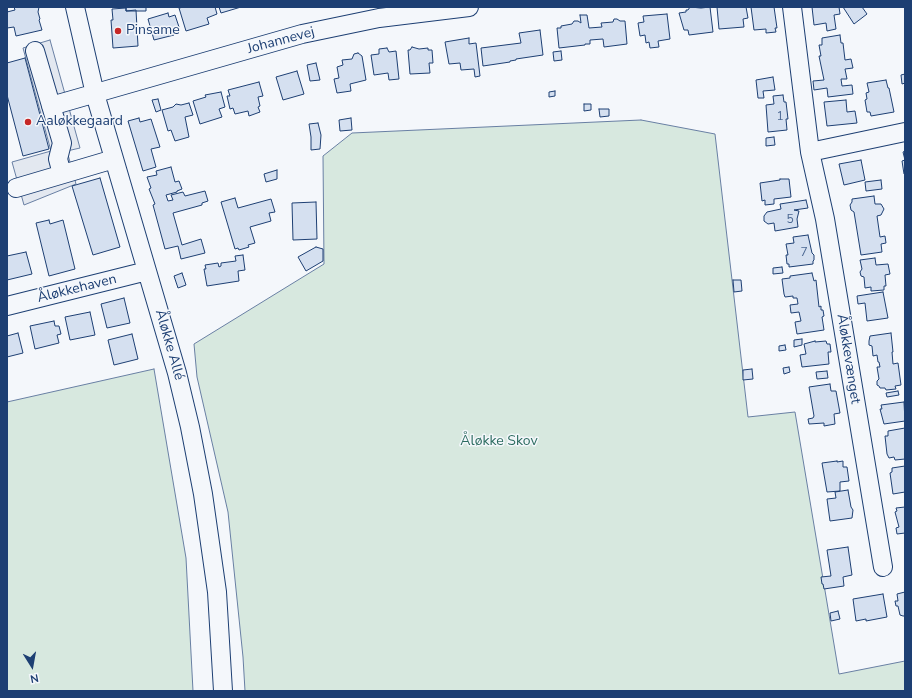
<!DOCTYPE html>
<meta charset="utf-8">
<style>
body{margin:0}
#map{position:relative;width:912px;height:698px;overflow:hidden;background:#f4f7fb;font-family:"Nunito Sans",sans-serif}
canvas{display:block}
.frame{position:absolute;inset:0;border:8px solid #1d3f73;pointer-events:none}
.north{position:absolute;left:12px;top:646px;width:40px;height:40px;-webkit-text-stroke:3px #f4f7fb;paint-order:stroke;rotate:169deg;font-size:11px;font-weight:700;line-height:16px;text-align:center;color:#1d3f73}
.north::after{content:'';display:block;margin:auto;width:14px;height:18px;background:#1d3f73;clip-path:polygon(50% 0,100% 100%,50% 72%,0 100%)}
</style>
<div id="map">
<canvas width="912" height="698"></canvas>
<div class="frame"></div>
<div class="north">N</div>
</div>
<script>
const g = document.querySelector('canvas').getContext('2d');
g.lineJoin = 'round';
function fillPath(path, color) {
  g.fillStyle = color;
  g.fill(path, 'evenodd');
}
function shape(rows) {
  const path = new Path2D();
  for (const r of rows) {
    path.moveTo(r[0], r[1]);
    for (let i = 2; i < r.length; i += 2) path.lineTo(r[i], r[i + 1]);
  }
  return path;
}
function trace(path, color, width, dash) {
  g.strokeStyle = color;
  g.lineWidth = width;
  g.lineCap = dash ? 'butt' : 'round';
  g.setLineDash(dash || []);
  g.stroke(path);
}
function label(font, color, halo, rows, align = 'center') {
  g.font = font + ' "Nunito Sans",sans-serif';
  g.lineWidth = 3;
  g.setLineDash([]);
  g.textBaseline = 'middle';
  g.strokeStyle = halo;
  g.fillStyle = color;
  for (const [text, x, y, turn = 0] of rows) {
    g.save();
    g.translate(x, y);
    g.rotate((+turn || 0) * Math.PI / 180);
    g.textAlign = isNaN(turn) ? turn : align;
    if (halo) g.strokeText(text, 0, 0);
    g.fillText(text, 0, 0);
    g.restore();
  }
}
const green = shape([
 [641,120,715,134,748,417,795,412,839,674,905,661,905,691,245,691,243,657,228,512,197,377,194,344,324,264,323,156,352,133,641,120],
 [154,369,186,558,193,691,7,691,7,402,154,369]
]);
const parking = shape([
 [50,40,80,148,67,151,76,184,24,205,12,162,51,151,23,48,50,40]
]);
const building = shape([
 [14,7,39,7,38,12,40,19,39,20,42,30,16,36,14,27,7,28,7,12,15,10,14,7],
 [126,7,146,7,146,11,126,11,126,7],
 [184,7,215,7,217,14,207,18,209,24,186,31,179,8,184,7],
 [219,7,241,7,221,13,219,7],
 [690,7,701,8,710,7,713,32,689,35,688,30,684,30,679,13,686,12,686,10,688,10,690,7],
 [717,7,746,7,748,18,743,19,744,27,719,29,717,7],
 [751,7,774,7,777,28,775,28,776,32,766,33,766,29,754,30,751,7],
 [812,7,839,7,840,14,834,15,836,29,827,31,826,23,814,25,812,7],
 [843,7,862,7,867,14,854,24,843,7],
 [126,8,126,11,136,10,138,46,113,48,111,20,113,20,112,9,126,8],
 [168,13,169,17,175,15,179,27,173,29,174,35,154,40,148,19,168,13],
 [667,14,670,39,658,41,659,47,650,48,649,42,646,43,645,35,640,36,638,23,644,22,643,16,667,14],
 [580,15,587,15,589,28,602,27,601,23,613,22,614,19,617,19,620,21,625,21,627,44,604,47,603,39,590,40,590,44,585,44,585,45,559,48,557,28,561,28,561,26,572,24,574,21,578,21,581,23,580,15],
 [540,30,543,55,516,59,516,60,510,61,510,62,483,66,481,48,521,43,519,33,540,30],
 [840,35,841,43,843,43,845,60,851,59,853,68,845,69,847,79,841,79,842,86,852,85,853,94,828,97,827,88,814,90,813,81,824,80,819,56,821,56,819,45,822,45,822,38,840,35],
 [469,38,469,44,476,43,480,76,475,77,474,69,461,70,460,63,449,64,445,42,469,38],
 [412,47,419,49,428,48,428,50,432,50,433,63,429,63,430,73,410,74,408,50,410,50,412,47],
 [387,48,389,52,396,51,399,79,389,80,388,73,374,75,371,55,379,54,379,49,387,48],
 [561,51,562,60,554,61,553,52,561,51],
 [358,53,362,56,366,80,350,84,351,91,337,93,334,79,339,78,337,67,343,65,342,60,352,59,354,54,358,53],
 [25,58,49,149,23,156,7,95,7,63,25,58],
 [316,63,320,80,310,81,307,65,316,63],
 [297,71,304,94,283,100,276,77,297,71],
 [905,74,905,83,902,84,901,75,905,74],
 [773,77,775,90,763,91,764,98,758,98,756,80,773,77],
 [886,80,888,88,889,88,894,112,871,116,870,112,867,112,865,100,867,99,866,93,869,92,867,83,886,80],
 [259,82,263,96,258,97,260,106,258,107,260,112,249,116,248,111,235,114,233,108,230,109,227,96,230,96,228,90,259,82],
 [555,91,555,96,549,97,549,92,555,91],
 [221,92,225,107,219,109,222,117,200,124,193,101,206,97,205,95,221,92],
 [783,95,784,102,786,102,788,119,786,119,787,130,768,132,766,105,774,104,773,96,783,95],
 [158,99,161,110,156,112,152,100,158,99],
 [846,100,847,112,855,111,857,123,827,126,824,102,846,100],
 [189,103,193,115,185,117,189,137,175,141,171,130,168,131,162,110,173,107,176,104,181,105,189,103],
 [584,104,591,104,591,110,584,111,584,104],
 [599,109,609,109,609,116,600,117,599,109],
 [139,118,140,122,151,119,160,147,151,149,156,167,143,171,128,121,139,118],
 [351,118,352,130,340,131,339,120,351,118],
 [318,123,321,135,320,149,311,150,311,137,309,124,318,123],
 [774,137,775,145,766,146,766,138,774,137],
 [905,151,905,173,904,174,902,161,905,160,903,152,905,151],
 [861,160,865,180,844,185,839,164,861,160],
 [171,167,175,182,179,181,182,189,177,191,177,192,166,195,168,201,173,200,171,195,183,192,185,196,205,191,208,201,202,203,202,205,173,213,182,245,201,239,205,253,181,259,178,246,165,249,153,205,155,204,149,189,151,188,147,177,157,175,156,171,171,167],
 [277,170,277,179,266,182,264,174,277,170],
 [100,178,120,247,93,255,72,186,100,178],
 [780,179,789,179,791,197,774,199,774,204,765,205,765,200,762,201,760,183,780,180,780,179],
 [881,180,882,189,866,191,865,182,881,180],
 [874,196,875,204,881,204,884,209,881,215,877,216,880,237,885,236,886,243,881,244,882,252,861,255,854,212,851,210,850,205,852,202,852,199,874,196],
 [235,198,238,208,271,199,275,212,269,213,271,221,250,227,255,243,248,245,249,247,239,250,238,248,235,249,221,202,235,198],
 [806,200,808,208,794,210,799,211,797,219,798,227,775,231,774,223,768,224,764,221,764,216,767,212,781,209,780,204,806,200],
 [316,202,317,239,293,240,292,203,316,202],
 [49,220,50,224,63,220,75,269,49,276,36,223,49,220],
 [808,235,812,253,814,255,814,260,813,261,813,264,789,267,789,264,787,264,786,255,788,255,786,244,794,243,793,237,808,235],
 [316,247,323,249,323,261,306,271,298,257,316,247],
 [26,252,32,274,7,280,7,256,26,252],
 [243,255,245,270,238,271,239,281,207,286,204,269,206,269,205,265,218,263,219,267,221,266,221,263,236,261,235,256,243,255],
 [875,258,876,265,888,264,890,274,885,275,886,286,884,286,884,290,871,291,871,287,865,288,864,277,861,276,860,272,862,269,860,260,875,258],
 [782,267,783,273,773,274,773,268,782,267],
 [182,273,186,285,178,288,174,276,182,273],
 [812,273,814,281,816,280,819,307,821,306,821,310,823,310,824,316,822,317,824,330,797,334,795,322,801,321,799,312,791,313,790,305,798,304,797,298,793,298,793,296,785,297,784,294,782,279,790,278,790,276,812,273],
 [733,280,741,280,742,291,734,292,733,280],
 [883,292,888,318,867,321,865,303,858,304,857,296,883,292],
 [124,298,130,323,107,328,101,304,124,298],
 [90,312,95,335,70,340,65,317,90,312],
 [54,321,55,326,59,326,61,334,57,335,59,343,35,349,30,326,54,321],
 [18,333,23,353,7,357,7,336,18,333],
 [891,333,893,352,892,352,893,364,898,363,901,385,895,386,896,389,886,390,885,388,880,388,879,386,877,385,877,381,879,379,877,367,880,367,879,362,878,362,877,355,873,356,872,346,869,345,869,341,870,336,891,333],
 [132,334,138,359,114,365,108,340,132,334],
 [802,339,802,345,794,347,794,340,802,339],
 [815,341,815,342,826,341,827,344,830,344,831,352,828,352,829,364,802,367,800,355,806,354,804,344,815,341],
 [785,345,786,350,779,351,779,346,785,345],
 [789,367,790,372,784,374,783,368,789,367],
 [752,369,753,379,743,380,743,370,752,369],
 [827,371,828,378,817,379,816,372,827,371],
 [830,384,831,391,836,391,840,413,834,414,835,424,824,426,824,423,809,424,808,419,813,418,814,416,809,387,830,384],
 [898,391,899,395,887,397,886,393,898,391],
 [904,402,905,421,884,424,880,409,882,409,881,405,904,402],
 [905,428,905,459,895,460,894,457,889,458,887,454,885,436,888,436,888,431,905,428],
 [837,461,837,462,843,461,843,467,847,467,849,481,840,482,840,491,827,492,822,463,837,461],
 [905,466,905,492,893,494,890,473,892,472,892,468,905,466],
 [848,490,851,507,853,510,852,518,830,521,827,499,836,498,835,492,848,490],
 [905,507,905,533,897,534,896,528,899,527,895,512,897,511,896,508,905,507],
 [848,547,852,575,843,577,844,586,824,589,823,584,822,584,821,577,831,576,827,550,848,547],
 [905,592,905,616,903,616,900,615,898,606,896,606,895,601,898,601,897,594,905,592],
 [883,594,887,617,866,621,866,619,856,621,853,599,883,594],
 [838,611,840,619,831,621,830,613,838,611]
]);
const minor = shape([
 [75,7,95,94,177,373,190,427,203,494,217,592,223,691],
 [792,7,810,152,825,219,883,567],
 [35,51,62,143,58,159,62,174],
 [51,106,302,34,379,18,469,7],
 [810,152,905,132],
 [16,188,114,159],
 [7,306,147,271]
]);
const markers = [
 [118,31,4,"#c62828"],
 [28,122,4,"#c62828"]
];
const numberNames = [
 ["1",780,117],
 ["5",790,220],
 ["7",804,253]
];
const poiNames = [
 ["Pinsame",126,31],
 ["Aaløkkegaard",36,122]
];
const streetNames = [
 ["Johannevej",281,41,-15],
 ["Åløkkehaven",77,289,-14],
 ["Åløkke Allé",169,345,74],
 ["Åløkkevænget",848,359,81]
];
const parkNames = [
 ["Åløkke Skov",499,442]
];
fillPath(green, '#d7e8df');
trace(green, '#687fa3', 1);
fillPath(parking, '#e3e8f0');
trace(parking, '#687fa3', 1);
fillPath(building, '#d5e0f0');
trace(building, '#1d3f73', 1);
trace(minor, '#1d3f73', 20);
trace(minor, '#f4f7fb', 18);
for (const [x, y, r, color] of markers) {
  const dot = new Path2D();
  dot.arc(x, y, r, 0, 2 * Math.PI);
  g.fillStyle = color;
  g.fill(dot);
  trace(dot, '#f4f7fb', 1.5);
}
label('12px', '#4b6792', null, numberNames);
label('14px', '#1d3f73', '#f4f7fb', poiNames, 'left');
label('14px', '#1d3f73', '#f4f7fb', streetNames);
label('14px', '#2c6c60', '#f4f7fb', parkNames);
</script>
